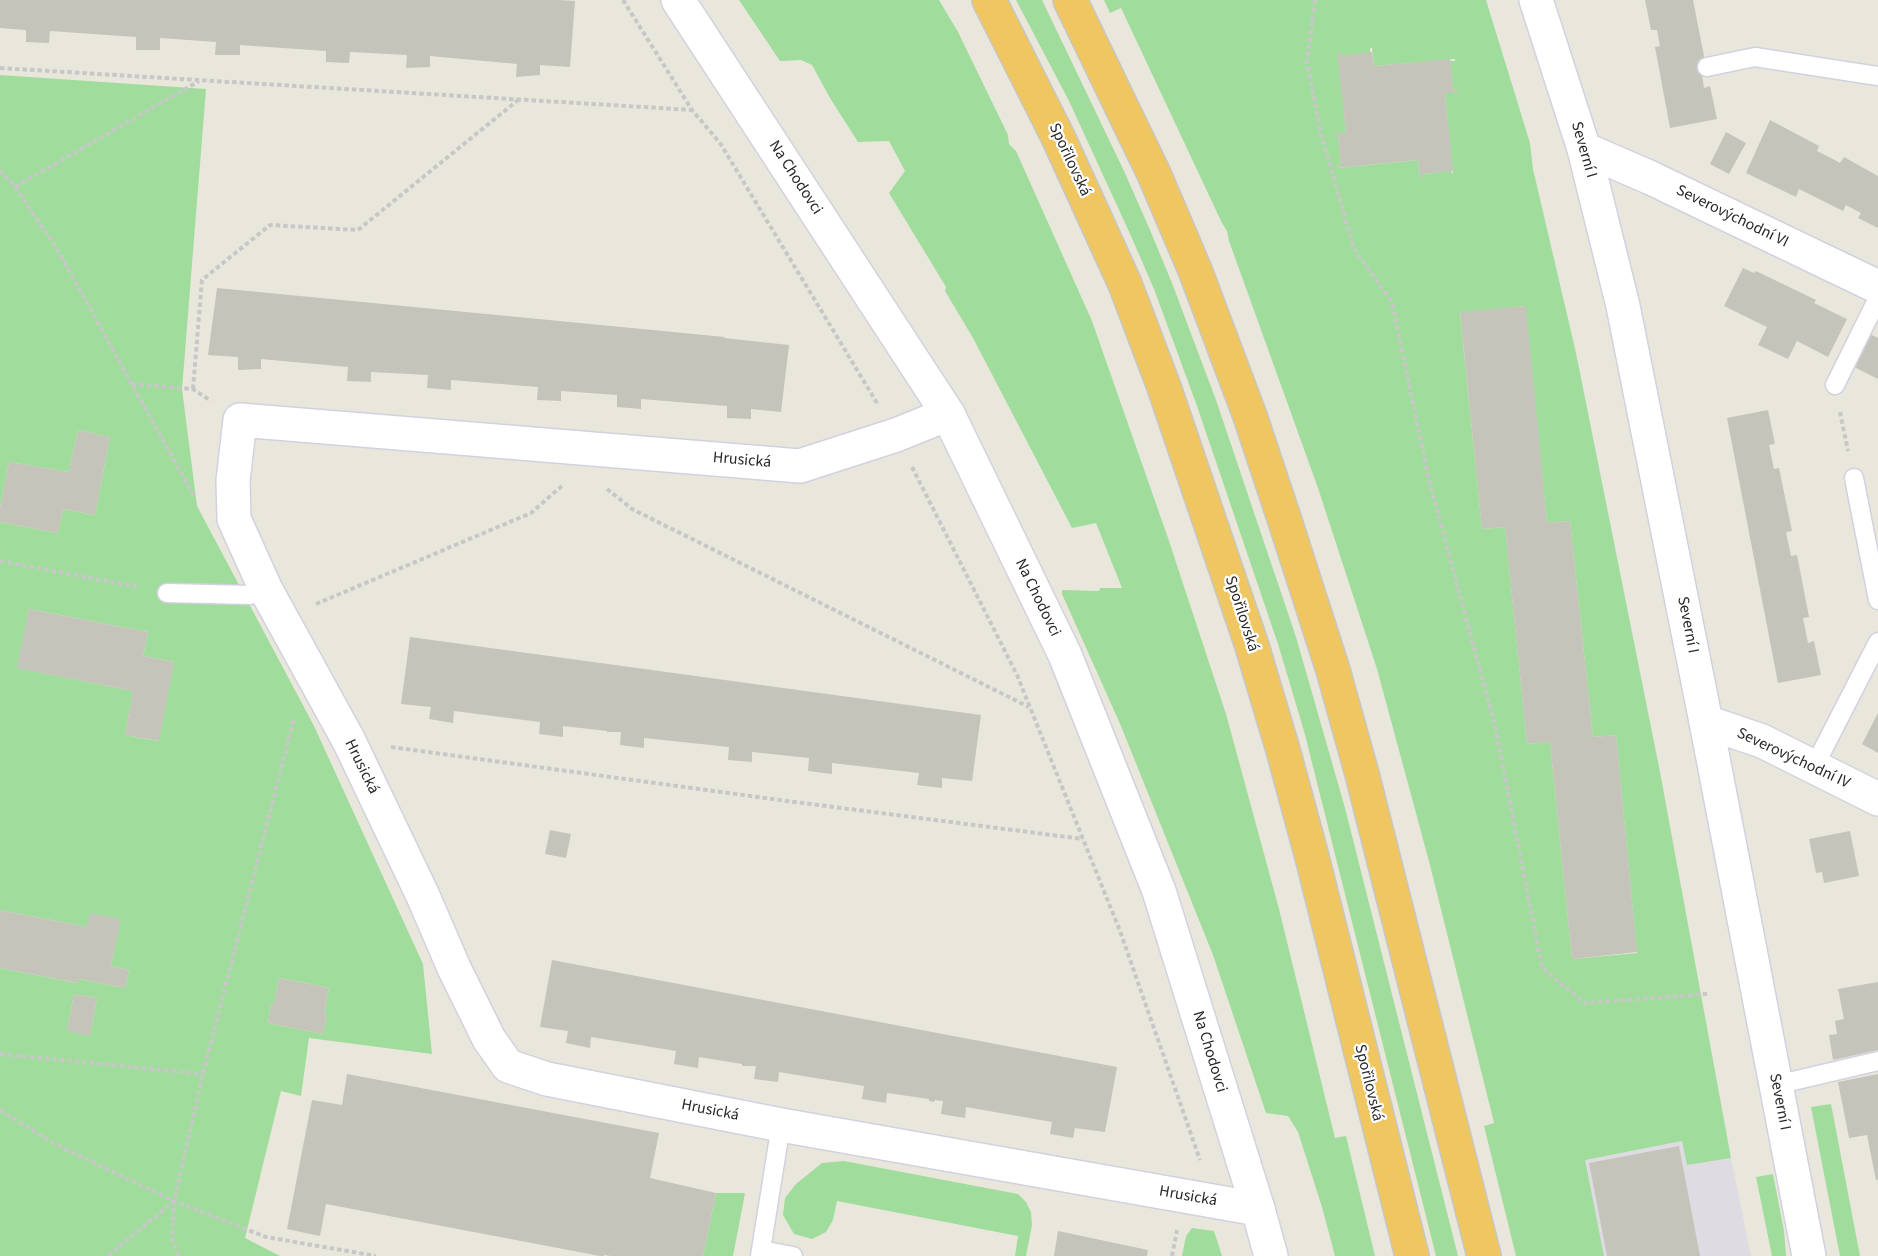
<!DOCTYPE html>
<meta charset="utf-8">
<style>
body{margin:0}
canvas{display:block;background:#e9e7db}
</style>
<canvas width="1878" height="1256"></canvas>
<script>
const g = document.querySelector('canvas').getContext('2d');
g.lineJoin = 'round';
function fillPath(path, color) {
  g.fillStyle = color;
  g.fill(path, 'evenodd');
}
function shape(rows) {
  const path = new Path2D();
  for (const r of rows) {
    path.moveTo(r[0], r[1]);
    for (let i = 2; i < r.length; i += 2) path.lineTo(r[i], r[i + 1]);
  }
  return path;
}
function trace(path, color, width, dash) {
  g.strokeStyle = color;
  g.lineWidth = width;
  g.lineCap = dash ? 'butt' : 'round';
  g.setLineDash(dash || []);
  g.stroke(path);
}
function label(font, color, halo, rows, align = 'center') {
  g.font = font + ' "Source Sans 3",sans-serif';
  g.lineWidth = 4.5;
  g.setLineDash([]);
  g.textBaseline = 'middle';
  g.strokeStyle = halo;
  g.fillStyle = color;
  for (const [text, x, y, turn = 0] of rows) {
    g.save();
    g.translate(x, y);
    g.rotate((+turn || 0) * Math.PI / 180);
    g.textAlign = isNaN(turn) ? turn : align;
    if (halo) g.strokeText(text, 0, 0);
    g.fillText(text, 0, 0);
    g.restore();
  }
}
const industrial = shape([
 [1682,1141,1687,1165,1731,1158,1751,1256,1604,1256,1584,1160]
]);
const green = shape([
 [739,0,939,0,958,32,1008,135,1009,144,1016,151,1092,321,1168,538,1226,714,1279,909,1335,1138,1346,1136,1375,1256,1335,1256,1322,1207,1298,1132,1288,1116,1266,1113,1213,955,1121,726,1062,594,1062,590,1099,591,1100,588,1122,588,1096,523,1072,528,973,338,945,291,946,287,889,193,905,171,889,141,858,142,830,98,812,65,801,60,780,61],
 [1016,0,1042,0,1124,171,1150,230,1172,283,1216,400,1296,637,1345,808,1458,1256,1436,1256,1304,731,1278,644,1197,406,1154,289,1131,236,1069,101],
 [1104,0,1486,0,1530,143,1533,169,1576,353,1660,772,1731,1158,1687,1165,1682,1141,1585,1160,1604,1256,1516,1256,1484,1126,1494,1123,1430,865,1377,669,1318,488,1229,241,1227,231,1222,223,1121,8,1110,13],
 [1370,48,1372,48,1374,66,1455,59,1455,61,1450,61,1453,91,1457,90,1458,92,1445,93,1453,175,1451,171,1422,174,1422,178,1420,178,1418,160,1337,168,1336,166,1341,165,1338,135,1334,136,1334,134,1346,133,1338,52,1340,52,1340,56,1370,53],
 [1525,306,1547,523,1570,521,1593,737,1616,735,1637,953,1572,959,1550,742,1527,744,1505,527,1482,529,1460,313],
 [0,75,206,89,182,389,197,506,314,726,423,964,432,1054,309,1038,301,1096,281,1091,245,1238,280,1256,0,1256,0,968,77,983,79,979,125,988,129,970,111,966,120,919,87,927,0,910,0,522,58,533,63,509,95,515,110,437,78,430,69,472,9,462,0,508],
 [29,609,148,632,143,656,174,662,158,741,125,735,133,691,18,668],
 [279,978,329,988,324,1013,327,1014,323,1034,268,1023,271,1004,274,1004],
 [74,994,97,998,90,1035,67,1031],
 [1831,1104,1860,1256,1840,1256,1811,1107],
 [844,1161,1018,1194,1026,1202,1031,1212,1032,1225,1026,1256,1015,1256,1018,1236,837,1201,833,1220,826,1232,812,1239,794,1234,783,1215,785,1198,796,1184,822,1163],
 [1773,1174,1784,1231,1786,1256,1772,1256,1756,1177],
 [716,1193,745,1193,733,1256,703,1256],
 [1192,1228,1214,1231,1222,1256,1182,1256,1186,1236]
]);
const building = shape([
 [0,0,559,0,575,1,570,67,540,65,540,75,516,77,517,64,430,56,430,67,406,68,407,55,350,52,349,63,326,62,326,51,240,45,240,55,215,55,216,42,160,38,160,50,136,50,136,37,50,31,49,43,26,42,26,30,0,28],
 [1645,0,1693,0,1705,61,1700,62,1704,88,1710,86,1717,119,1670,128,1655,47,1660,46,1657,30,1651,30],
 [1337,52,1340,52,1340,56,1372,52,1374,66,1450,59,1453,91,1457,90,1458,93,1445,93,1453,171,1422,174,1422,178,1420,178,1418,160,1336,168,1336,166,1341,165,1338,135,1334,136,1333,133,1346,133],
 [1770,120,1819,146,1817,151,1829,157,1840,163,1844,157,1878,176,1878,228,1858,218,1861,213,1846,205,1843,211,1799,189,1796,197,1746,173],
 [1726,132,1746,143,1729,174,1710,164],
 [1743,268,1754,273,1756,271,1816,300,1814,303,1847,319,1828,357,1797,341,1788,359,1758,345,1767,327,1724,306],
 [217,288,725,337,724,338,789,345,781,412,751,409,751,419,727,418,727,406,641,399,641,409,617,407,617,395,561,391,561,401,537,400,538,387,451,380,451,390,427,388,428,375,371,372,371,382,347,381,348,367,261,359,261,369,238,370,238,357,208,355],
 [1526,306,1547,523,1570,521,1593,737,1616,735,1637,952,1572,959,1550,742,1527,744,1505,527,1482,529,1460,312],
 [1870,334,1878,338,1878,379,1854,367],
 [1768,410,1775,444,1769,445,1774,469,1779,468,1792,531,1786,532,1791,556,1797,555,1809,617,1803,618,1808,643,1814,641,1821,675,1778,683,1727,418],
 [78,430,110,437,95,515,63,509,58,533,0,522,0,508,9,462,69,472],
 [29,609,148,632,143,656,174,662,159,741,125,735,133,691,17,668],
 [410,637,981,715,972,781,942,778,942,788,917,785,919,773,832,763,832,774,808,771,809,758,752,752,752,762,728,760,729,747,644,738,644,748,620,745,621,732,607,732,607,731,563,726,563,737,539,734,540,722,454,711,453,723,429,719,431,707,401,704],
 [1878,713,1878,753,1862,744],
 [550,830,571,834,566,858,545,854],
 [1850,831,1859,876,1824,883,1822,872,1816,873,1809,839],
 [0,910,87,927,90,913,121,919,111,966,129,970,125,988,79,979,78,983,0,968],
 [552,960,1117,1067,1105,1132,1075,1128,1073,1138,1050,1134,1052,1122,966,1107,965,1118,941,1114,943,1101,935,1100,934,1102,929,1101,929,1099,887,1093,886,1103,862,1099,864,1086,779,1072,778,1082,754,1079,756,1066,742,1066,742,1064,699,1057,698,1068,674,1064,676,1051,591,1037,590,1048,566,1043,568,1031,540,1027],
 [279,978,329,988,324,1013,327,1014,323,1034,268,1023,271,1004,274,1004],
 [1878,982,1878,1050,1833,1060,1829,1035,1837,1034,1835,1021,1844,1019,1838,989],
 [74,994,97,998,90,1036,67,1031],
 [347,1074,659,1133,650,1178,716,1193,703,1256,611,1256,604,1255,604,1256,600,1256,326,1204,320,1236,287,1229,312,1100,342,1105],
 [1878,1074,1878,1180,1876,1180,1867,1135,1849,1138,1838,1082],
 [1679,1146,1700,1256,1607,1256,1589,1163],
 [1058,1231,1148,1250,1147,1256,1054,1256]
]);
const path = shape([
 [623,0,692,110,720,143,877,403],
 [1315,0,1307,62,1321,134,1354,249,1392,302,1428,476,1496,730,1542,968,1584,1003,1707,994],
 [0,68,692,110],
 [0,170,15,187,56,247,195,498],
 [15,187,199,81],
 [132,384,193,389,211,401],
 [193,389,202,280,270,225,358,230,518,100],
 [1840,412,1848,451],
 [912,467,1017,675,1120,931,1200,1160],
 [607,489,632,509,1029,707],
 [0,561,138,587],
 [316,604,531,513,564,484],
 [391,747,787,801,1083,839],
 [0,1054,203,1074],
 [0,1110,53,1143,174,1201,266,1237,376,1256],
 [108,1256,174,1201],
 [179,1256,172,1239,174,1201,203,1074,294,718],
 [1172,1256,1177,1230]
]);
const lane = shape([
 [1707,67,1755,57,1878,76],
 [1835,385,1878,298],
 [1854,478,1878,600],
 [167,593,251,595,266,590],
 [1814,767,1878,642],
 [1776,1085,1878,1061],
 [761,1250,793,1256],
 [760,1256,781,1125]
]);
const street = shape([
 [1584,149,1651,178,1878,287],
 [948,414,896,435,800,466,240,420,233,481,234,519,266,590,349,741,423,896,454,968,489,1039,508,1066,547,1079,781,1125,1258,1209],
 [1706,722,1762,741,1878,799]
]);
const secondary = shape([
 [678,0,948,414,1065,655,1159,891,1258,1209,1271,1256],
 [1536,0,1584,149,1623,306,1706,722,1809,1256]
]);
const highway = shape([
 [989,0,1058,137,1125,284,1164,387,1252,646,1283,750,1312,857,1412,1256],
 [1070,0,1154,174,1195,270,1250,416,1284,518,1333,670,1362,774,1484,1256]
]);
const streetNames = [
 ["Severní I",1583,150,74],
 ["Spořilovská",1069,160,65],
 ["Na Chodovci",795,178,57],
 ["Severovýchodní VI",1732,217,26],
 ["Hrusická",742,461,5],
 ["Na Chodovci",1037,598,64],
 ["Spořilovská",1241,614,72],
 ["Severní I",1687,625,79],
 ["Severovýchodní IV",1793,759,25],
 ["Hrusická",361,767,64],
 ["Na Chodovci",1209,1052,73],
 ["Spořilovská",1368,1083,76],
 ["Severní I",1779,1102,79],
 ["Hrusická",710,1111,11],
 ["Hrusická",1188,1197,10]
];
fillPath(industrial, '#dfdbe2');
fillPath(green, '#a0dc9c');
fillPath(building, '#c5c4ba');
trace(lane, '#d2d1e0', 21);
trace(street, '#d2d1e0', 36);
trace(secondary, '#d2d1e0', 36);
trace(highway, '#c7c7c7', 36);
trace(path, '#c7c7c7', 4, [4.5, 3]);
trace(lane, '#fff', 18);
trace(street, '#fff', 33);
trace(secondary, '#fff', 33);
trace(highway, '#f0c660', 33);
label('16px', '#282828', '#fff', streetNames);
</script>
